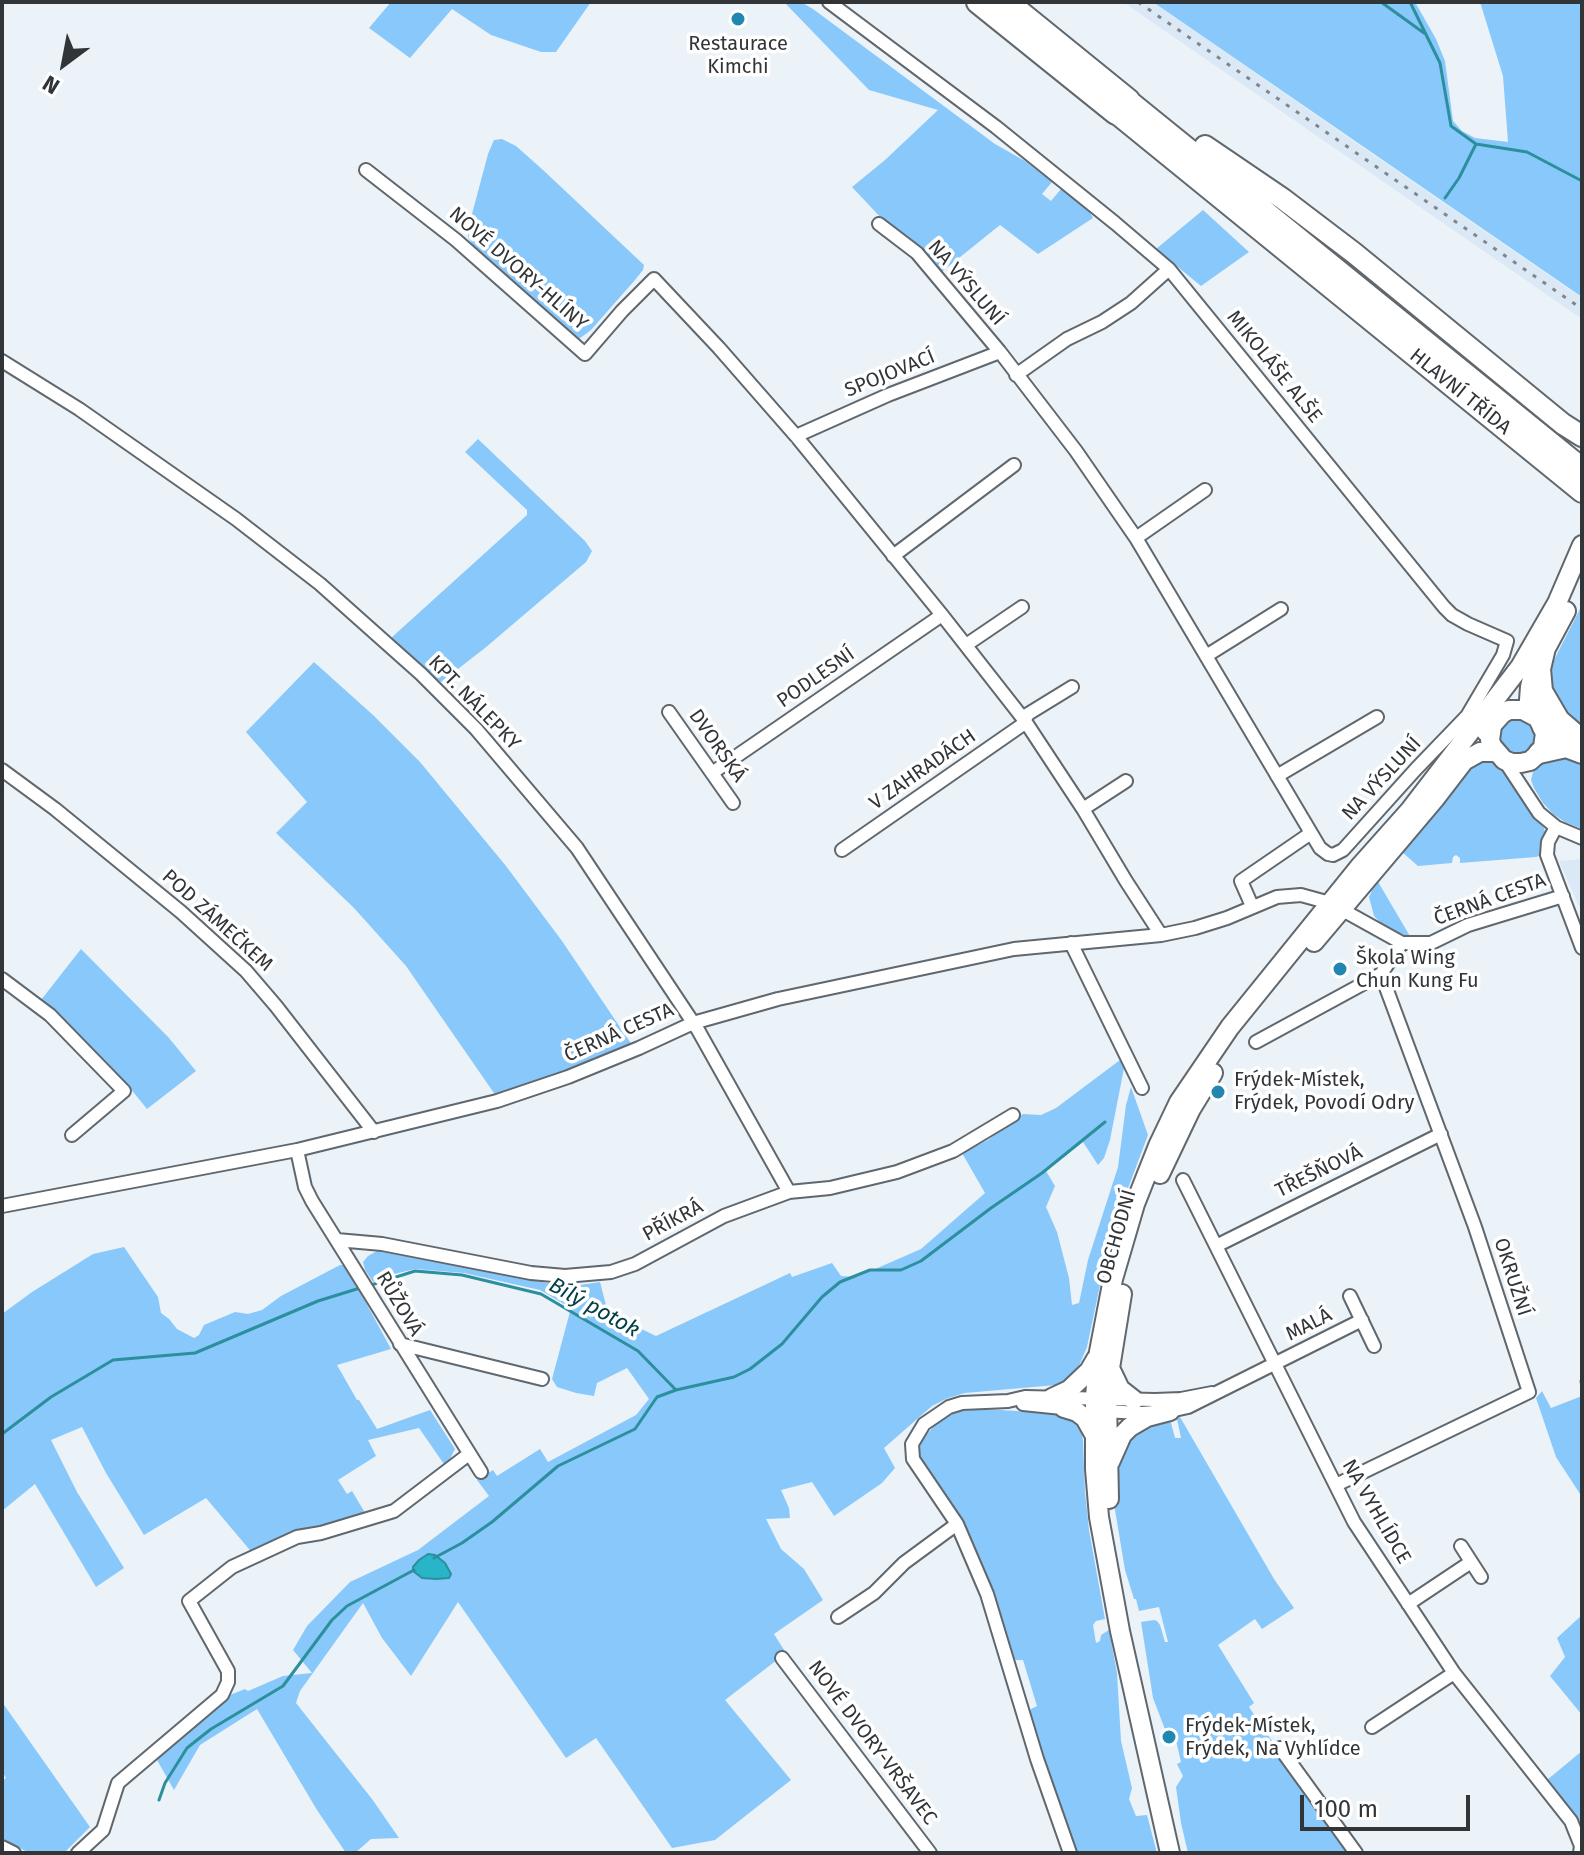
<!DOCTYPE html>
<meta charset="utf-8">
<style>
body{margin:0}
#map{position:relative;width:1584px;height:1855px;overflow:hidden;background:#ebf3f9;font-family:"Fira Sans",sans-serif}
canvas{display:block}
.frame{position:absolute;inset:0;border:4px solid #323538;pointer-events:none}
.north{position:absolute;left:24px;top:24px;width:80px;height:80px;-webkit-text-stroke:6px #fff;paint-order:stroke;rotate:212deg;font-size:22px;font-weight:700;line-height:32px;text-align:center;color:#323538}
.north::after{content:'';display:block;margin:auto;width:28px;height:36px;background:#323538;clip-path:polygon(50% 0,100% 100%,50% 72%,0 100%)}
.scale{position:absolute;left:1300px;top:1795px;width:170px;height:36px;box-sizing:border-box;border:4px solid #323538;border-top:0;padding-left:10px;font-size:24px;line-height:28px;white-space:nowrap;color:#323538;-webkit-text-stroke:6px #fff;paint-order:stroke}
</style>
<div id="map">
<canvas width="1584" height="1855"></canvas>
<div class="frame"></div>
<div class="north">N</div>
<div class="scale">100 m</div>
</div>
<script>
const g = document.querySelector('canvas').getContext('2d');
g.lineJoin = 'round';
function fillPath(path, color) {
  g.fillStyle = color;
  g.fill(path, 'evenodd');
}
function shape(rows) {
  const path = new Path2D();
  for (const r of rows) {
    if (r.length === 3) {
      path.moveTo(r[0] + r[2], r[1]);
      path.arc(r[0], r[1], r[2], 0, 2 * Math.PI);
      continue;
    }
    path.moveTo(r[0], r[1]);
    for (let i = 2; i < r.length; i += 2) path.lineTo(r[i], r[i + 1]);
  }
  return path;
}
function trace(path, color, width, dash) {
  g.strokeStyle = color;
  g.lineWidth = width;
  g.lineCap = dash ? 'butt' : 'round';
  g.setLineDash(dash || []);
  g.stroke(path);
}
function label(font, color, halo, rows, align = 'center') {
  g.font = font + ' "Fira Sans",sans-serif';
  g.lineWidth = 7;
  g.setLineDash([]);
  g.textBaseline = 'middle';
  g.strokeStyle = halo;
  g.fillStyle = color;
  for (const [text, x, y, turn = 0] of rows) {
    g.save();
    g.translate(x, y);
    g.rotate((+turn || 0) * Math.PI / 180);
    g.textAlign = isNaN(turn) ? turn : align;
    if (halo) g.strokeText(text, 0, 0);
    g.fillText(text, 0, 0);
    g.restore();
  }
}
const built = shape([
 [1123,2,1153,2,1333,127,1582,298,1582,319],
 [1582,859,1582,913,1559,861]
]);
const green = shape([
 [391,2,591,2,556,52,541,52,491,35,452,9,410,58,369,28],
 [784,2,801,2,813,9,995,144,1025,161,1052,182,1042,194,1051,201,1061,189,1088,209,1093,218,1038,254,1000,225,939,274,883,220,852,187,885,160,938,110,869,90],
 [1153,2,1415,2,1436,39,1445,61,1453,121,1462,131,1475,138,1508,142,1503,76,1480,2,1582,2,1582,297],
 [502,139,516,146,543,170,644,265,643,270,635,280,591,330,579,339,571,335,474,247,468,237,468,229,488,154,494,140],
 [1203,210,1249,252,1201,286,1156,249],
 [478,439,585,541,592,551,586,562,485,648,441,682,433,677,392,642,391,638,527,515,527,510,465,452],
 [1582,605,1582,730,1567,717,1552,695,1550,678,1552,665,1558,652],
 [314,662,373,715,420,762,506,866,562,941,632,1045,569,1072,496,1096,406,966,354,908,276,833,307,802,246,732],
 [1517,736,17],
 [1549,756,1582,757,1582,829,1565,822,1553,814,1543,803,1534,788,1531,780,1533,772,1541,762],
 [1490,758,1507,771,1526,805,1544,828,1546,836,1544,854,1536,857,1460,863,1460,858,1456,855,1453,857,1452,863,1418,866,1402,852,1451,793,1466,765],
 [1377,880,1411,938,1384,926,1374,916,1369,897],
 [81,949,169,1038,196,1071,147,1109,126,1083,61,1017,41,1000],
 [1120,1060,1124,1068,1110,1140,1104,1158,1098,1165,1083,1142,1046,1171,1055,1186,1046,1207,1057,1232,1069,1278,1072,1305,1079,1303,1088,1260,1118,1167,1126,1105,1131,1087,1148,1135,1124,1199,1107,1252,1087,1347,1078,1368,1069,1381,1056,1385,965,1393,948,1398,932,1406,884,1448,895,1468,882,1483,834,1516,812,1482,781,1490,789,1508,790,1518,766,1519,781,1549,804,1569,823,1600,774,1634,786,1653,725,1700,791,1780,715,1840,672,1848,596,1738,566,1758,458,1602,411,1676,382,1638,363,1603,300,1691,296,1703,372,1799,399,1838,371,1839,355,1853,346,1853,317,1810,257,1709,200,1745,174,1790,157,1760,190,1727,225,1697,245,1689,248,1691,283,1676,312,1673,293,1650,307,1626,350,1582,418,1550,489,1496,477,1480,493,1470,497,1476,540,1449,548,1462,636,1415,649,1399,627,1368,597,1383,594,1396,576,1393,557,1387,552,1379,571,1308,540,1290,464,1273,415,1269,386,1276,373,1282,365,1270,363,1262,368,1256,377,1251,558,1285,573,1286,600,1282,608,1313,656,1336,790,1273,792,1277,832,1263,841,1276,857,1277,921,1249,985,1193,962,1153,988,1140,1023,1114,1041,1115,1056,1108],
 [124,1247,158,1297,161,1313,169,1319,177,1329,194,1338,199,1335,204,1325,235,1312,248,1314,262,1310,281,1296,340,1265,345,1265,356,1281,364,1299,391,1349,337,1365,357,1400,359,1400,377,1429,430,1410,455,1449,446,1467,419,1428,368,1440,376,1456,338,1480,347,1494,352,1491,367,1516,254,1555,206,1498,144,1535,106,1473,82,1427,51,1440,77,1492,124,1568,96,1587,35,1484,2,1511,2,1314,32,1292,93,1254],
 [1542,1391,1551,1408,1582,1396,1582,1497,1556,1457,1536,1398],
 [984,1409,1066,1414,1076,1422,1081,1429,1083,1440,1085,1492,1089,1530,1105,1619,1096,1621,1093,1625,1096,1643,1100,1641,1101,1635,1109,1630,1117,1673,1121,1741,1132,1788,1129,1799,1136,1816,1147,1815,1157,1853,1078,1853,1065,1821,1030,1712,1031,1709,1037,1706,1023,1660,1016,1660,1013,1657,991,1591,970,1535,953,1505,919,1458,920,1446,923,1439,934,1426,946,1417,960,1411],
 [1180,1417,1274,1579,1294,1608,1262,1629,1255,1619,1218,1645,1254,1703,1249,1707,1348,1853,1188,1853,1181,1823,1176,1787,1183,1776,1177,1764,1181,1762,1174,1732,1166,1732,1153,1698,1141,1622,1154,1620,1157,1621,1160,1625,1165,1642,1168,1642,1159,1607,1139,1611,1136,1599,1134,1599,1125,1570,1115,1510,1113,1479,1114,1469,1134,1428,1170,1419,1175,1438,1181,1438,1177,1419],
 [1582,1615,1582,1715,1550,1676,1565,1657,1557,1638],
 [2,1702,90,1827,64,1853,29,1853,2,1838,2,1781,6,1778,2,1771],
 [1582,1751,1582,1828,1575,1815,1547,1780]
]);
const water = shape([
 [428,1554,435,1555,445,1563,451,1574,449,1578,436,1579,422,1578,413,1571,413,1567,419,1560,428,1554]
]);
const stream = shape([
 [1381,2,1424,33],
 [1410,2,1440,63,1451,126,1476,144,1527,152,1582,181],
 [1445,198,1459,178,1476,144],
 [368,1286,415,1271,462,1275,541,1294,638,1351,676,1390,734,1377,750,1369,782,1344,822,1297,840,1282,870,1270,901,1270,921,1261,991,1208,1042,1173,1105,1122],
 [1581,1381,1582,1387],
 [2,1434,51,1397,113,1360,195,1353,318,1301,360,1288],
 [434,1558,462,1543,492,1522,558,1466,635,1429,657,1397,676,1390],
 [159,1800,165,1783,187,1748,211,1729,283,1686,332,1620,347,1606,414,1570]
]);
const minor = shape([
 [829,2,996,127,1115,223,1169,269,1444,607,1452,615,1468,624,1507,641,1503,655,1467,716,1416,769,1343,850,1333,855,1328,854,1320,848,1136,538,1076,451,1000,352,917,253,879,224],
 [366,170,456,240,585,354,622,311,654,279,719,348,796,436,942,615,1025,721,1083,809,1126,881,1161,935],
 [2,361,79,409,236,519,320,584,421,674,476,729,577,848,698,1030,789,1192],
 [1016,375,1067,339,1102,322,1131,303,1169,269],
 [796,436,888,395,1000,352],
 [1136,538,1205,490],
 [893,556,1014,465],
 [966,645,1022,607],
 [1206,656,1281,609],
 [669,712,733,803],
 [1504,760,1539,813,1556,827,1582,838],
 [2,770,55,809,181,912,246,971,276,1006,374,1132],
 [712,773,942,615],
 [1277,776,1377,717],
 [1083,809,1126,781],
 [1556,827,1548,842,1547,855,1582,948],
 [842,850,1022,725,1028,714,1072,687],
 [1252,906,1241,881,1311,833],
 [1071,943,1142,1088],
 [2,979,50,1015,124,1091,72,1135],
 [1256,1042,1381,974,1402,943],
 [297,1150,305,1187,312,1201,481,1472],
 [1183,1180,1354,1522,1454,1673,1571,1821,1581,1846,1580,1853],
 [2,1206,297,1150,497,1101,568,1077,639,1048,693,1023,778,999,1014,949,1161,935,1195,928,1227,918,1277,897,1301,895,1330,903,1402,943,1431,943,1468,925,1563,896],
 [337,1240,382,1244,531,1273,565,1276,611,1272,635,1264,724,1216,789,1192,830,1188,897,1172,953,1151,1013,1115],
 [1216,1246,1441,1134],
 [1350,1296,1374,1346],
 [400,1344,542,1379],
 [1023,1404,1072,1409],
 [1102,1411,1142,1413,1170,1411,1188,1407,1362,1320],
 [1336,1485,1529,1392,1475,1227,1381,974],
 [1461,1546,1481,1577],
 [1408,1604,1471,1562],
 [838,1617,874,1593,904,1563,957,1524],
 [782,1658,930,1853],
 [1372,1727,1454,1673],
 [1280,1748,1356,1853],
 [2,1847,14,1853],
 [78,1853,103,1830,118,1783,222,1695,228,1682,228,1671,189,1601,232,1567,297,1537,321,1533,394,1511,469,1454],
 [1070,1853,1037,1759,987,1594,957,1524,913,1459,912,1444,924,1424,949,1407,962,1403,1008,1401,1025,1397,1155,1400,1181,1399,1212,1393]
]);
const secondary = shape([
 [1492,726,1490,740,1492,746,1504,760,1512,763,1521,763,1530,761,1539,753,1543,747,1545,733,1529,700,1530,687,1533,674,1544,652,1566,611],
 [1486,732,1502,714,1509,710,1523,710,1536,717],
 [1314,942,1434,800,1464,761,1480,752,1495,752],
 [1160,1174,1191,1109,1213,1073],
 [1110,1368,1120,1389,1134,1400],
 [1052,1398,1069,1390,1089,1371,1096,1359],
 [1064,1408,1077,1412,1085,1418,1094,1434],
 [1110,1462,1122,1435,1130,1427,1147,1417,1170,1411],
 [1109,1499,1107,1399,1110,1368,1122,1294],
 [1170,1853,1120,1631,1099,1517,1095,1469,1095,1398,1098,1357,1113,1279,1135,1204,1158,1146,1179,1102,1230,1027,1361,865,1410,810,1520,667,1557,603,1582,545]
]);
const trunk = shape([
 [1128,100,1582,468],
 [1116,113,1582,492],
 [1205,146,1283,199,1354,253,1563,424,1582,436],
 [1544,652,1540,669,1542,691,1559,720,1582,740],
 [1543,727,1574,742],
 [1539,753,1566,747,1582,753]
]);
const motorway = shape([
 [978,2,1116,113],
 [1007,2,1128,100]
]);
const rail = shape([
 [1138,2,1582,309]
]);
const markers = [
 [738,19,8,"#2287b0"],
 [1340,969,8,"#2287b0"],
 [1218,1092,8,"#2287b0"],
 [1169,1737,8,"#2287b0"]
];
const poiNames = [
 ["Restaurace",738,44,"center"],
 ["Kimchi",738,67,"center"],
 ["Škola Wing",1356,958],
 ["Chun Kung Fu",1356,981],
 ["Frýdek-Místek,",1234,1080],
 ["Frýdek, Povodí Odry",1234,1103],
 ["Frýdek-Místek,",1185,1726],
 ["Frýdek, Na Vyhlídce",1185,1749]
];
const streetNames = [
 ["NOVÉ DVORY-HLÍNY",518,269,41],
 ["NA VÝSLUNÍ",966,283,49],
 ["MIKOLÁŠE ALŠE",1274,367,51],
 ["SPOJOVACÍ",890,374,-22],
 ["HLAVNÍ TŘÍDA",1460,392,39],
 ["PODLESNÍ",816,678,-35],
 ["KPT. NÁLEPKY",474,703,46],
 ["DVORSKÁ",717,746,55],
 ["V ZAHRADÁCH",923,770,-35],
 ["NA VÝSLUNÍ",1382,779,-47],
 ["ČERNÁ CESTA",1490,900,-20],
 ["POD ZÁMEČKEM",217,921,42],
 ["ČERNÁ CESTA",619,1033,-24],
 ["TŘEŠŇOVÁ",1319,1172,-26],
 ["PŘÍKRÁ",673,1221,-28],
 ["OBCHODNÍ",1117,1237,-74],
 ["OKRUŽNÍ",1512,1277,72],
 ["RŮŽOVÁ",399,1304,59],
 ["MALÁ",1309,1325,-27],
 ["NA VYHLÍDCE",1376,1512,60],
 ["NOVÉ DVORY-VRŠAVEC",872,1743,53]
];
const waterNames = [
 ["Bílý potok",594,1308,29]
];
fillPath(built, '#dae9f5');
fillPath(green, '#89c8fa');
fillPath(water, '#29b5c8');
trace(water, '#2c8f9d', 2);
trace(stream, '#2c8f9d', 3);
trace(minor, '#60676d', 16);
trace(secondary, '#60676d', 22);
trace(trunk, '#60676d', 24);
trace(motorway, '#60676d', 26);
trace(minor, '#fff', 12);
trace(secondary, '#fff', 18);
trace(trunk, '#fff', 20);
trace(motorway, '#fff', 22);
trace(rail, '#81868b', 3, [4, 8]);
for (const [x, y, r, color] of markers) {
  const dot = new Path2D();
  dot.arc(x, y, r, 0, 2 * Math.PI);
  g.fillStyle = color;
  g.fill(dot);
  trace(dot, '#fff', 3);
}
label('20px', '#323538', '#fff', poiNames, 'left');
label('20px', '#323538', '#fff', streetNames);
label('italic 22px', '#014048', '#fff', waterNames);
</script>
